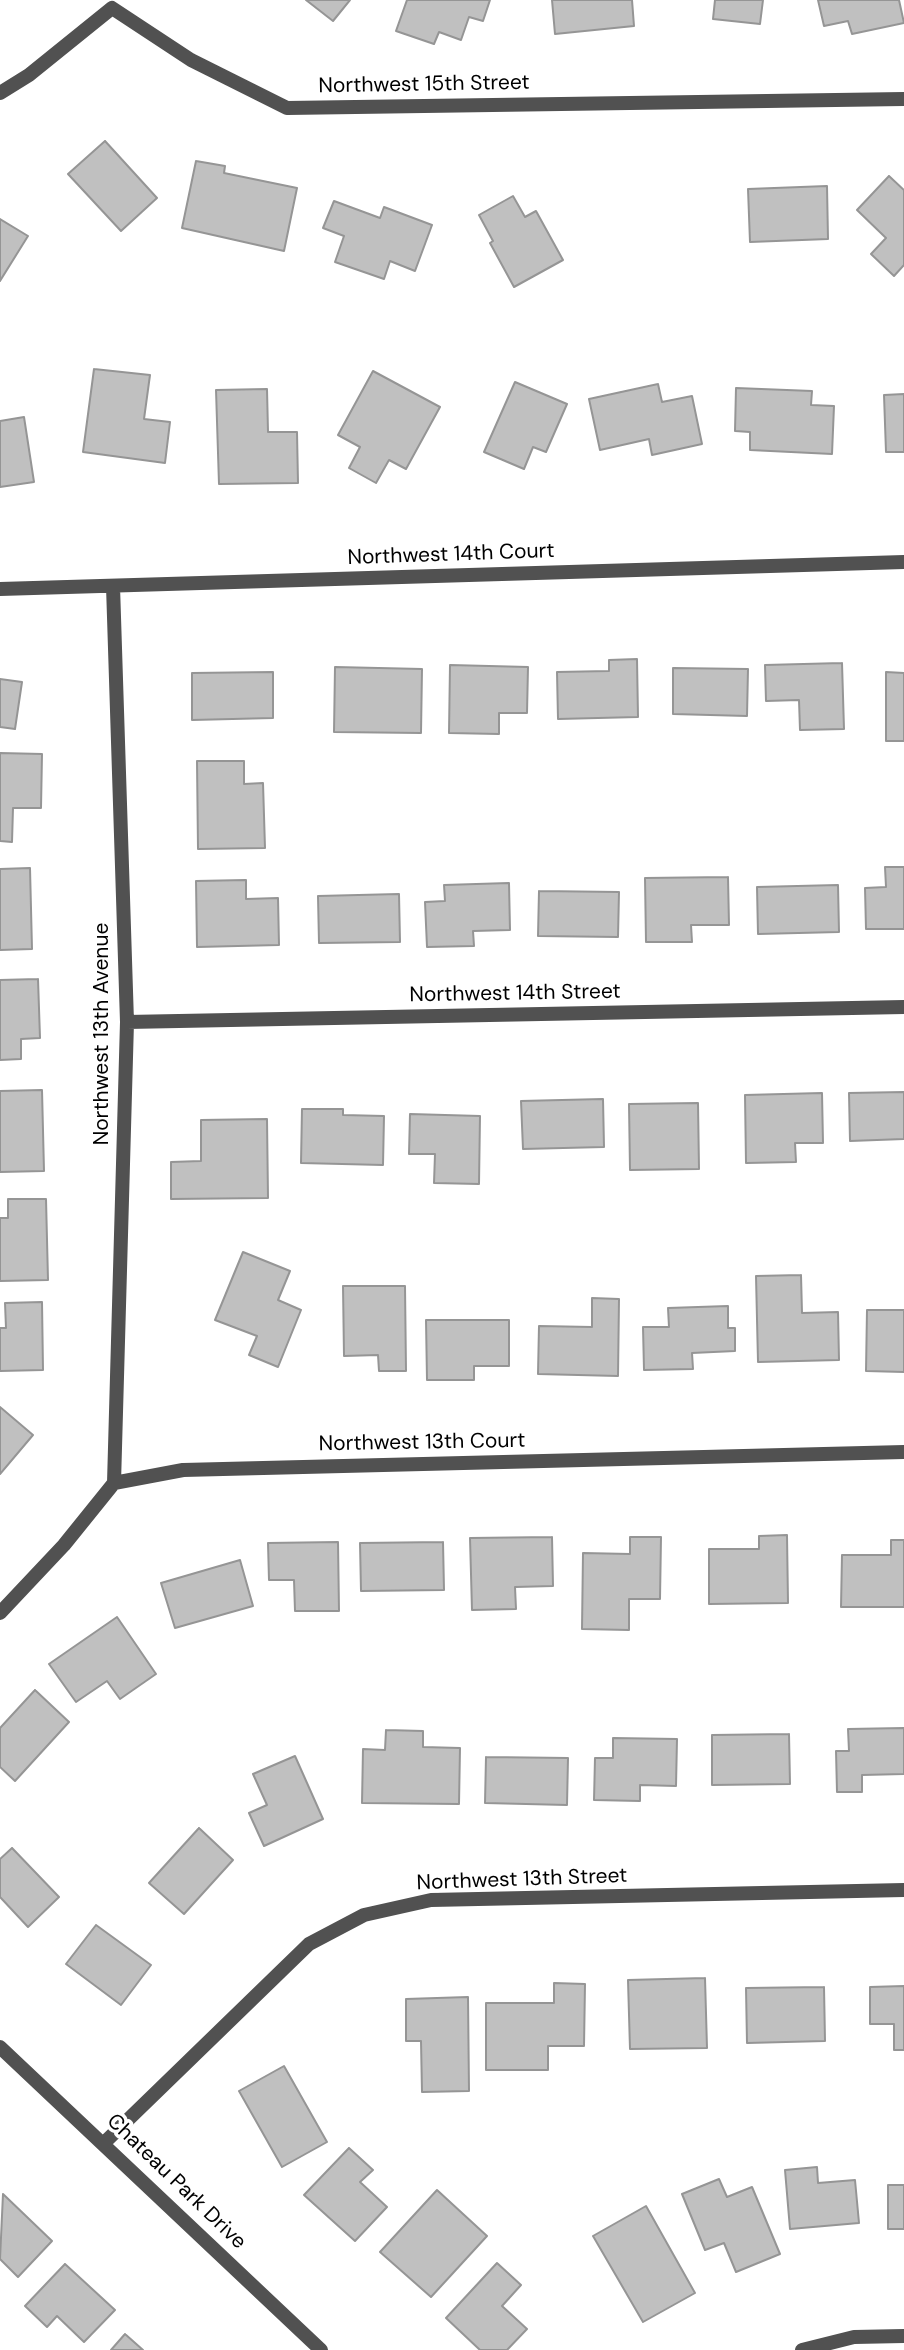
<!DOCTYPE html>
<style>
body{margin:0}
canvas{display:block;background:#fff}
</style>
<canvas width="904" height="2350"></canvas>
<script>
const g = document.querySelector('canvas').getContext('2d');
g.lineJoin = 'round';
function fillPath(path, color) {
  g.fillStyle = color;
  g.fill(path, 'evenodd');
}
function shape(rows) {
  const path = new Path2D();
  for (const r of rows) {
    path.moveTo(r[0], r[1]);
    for (let i = 2; i < r.length; i += 2) path.lineTo(r[i], r[i + 1]);
  }
  return path;
}
function trace(path, color, width, dash) {
  g.strokeStyle = color;
  g.lineWidth = width;
  g.lineCap = dash ? 'butt' : 'round';
  g.setLineDash(dash || []);
  g.stroke(path);
}
function label(font, color, halo, rows, align = 'center') {
  g.font = font + ' "DM Sans",sans-serif';
  g.lineWidth = 7;
  g.setLineDash([]);
  g.textBaseline = 'middle';
  g.strokeStyle = halo;
  g.fillStyle = color;
  for (const [text, x, y, turn = 0] of rows) {
    g.save();
    g.translate(x, y);
    g.rotate((+turn || 0) * Math.PI / 180);
    g.textAlign = isNaN(turn) ? turn : align;
    if (halo) g.strokeText(text, 0, 0);
    g.fillText(text, 0, 0);
    g.restore();
  }
}
const building = shape([
 [306,0,350,0,333,21,306,0],
 [407,0,490,0,483,21,469,17,461,40,439,32,434,44,396,31,407,0],
 [552,0,632,0,634,26,555,34,552,0],
 [715,0,763,0,760,24,713,19,715,0],
 [818,0,899,0,904,23,852,34,848,21,824,26,818,0],
 [105,141,157,198,121,231,68,174,105,141],
 [196,161,225,166,224,173,297,188,284,251,182,228,196,161],
 [889,176,904,190,904,265,894,276,871,254,886,238,857,210,889,176],
 [827,186,828,239,750,242,748,189,827,186],
 [513,196,525,217,536,211,563,260,514,287,490,243,493,241,479,215,513,196],
 [334,201,380,218,384,207,432,225,415,271,390,261,384,279,335,262,344,236,323,228,334,201],
 [0,219,28,236,0,281,0,219],
 [94,369,150,375,144,419,170,422,165,463,83,452,94,369],
 [373,371,440,407,406,469,389,460,376,483,349,468,360,447,338,435,373,371],
 [515,382,567,404,546,452,533,447,524,469,484,452,515,382],
 [658,384,662,402,692,396,702,444,652,455,649,439,600,450,589,399,658,384],
 [736,388,812,391,811,405,834,406,832,454,750,450,750,432,735,431,736,388],
 [267,389,268,432,297,432,298,483,219,484,216,390,267,389],
 [904,394,904,452,886,452,884,395,904,394],
 [24,417,34,482,0,487,0,421,24,417],
 [637,659,638,717,558,719,557,672,609,671,609,660,637,659],
 [842,663,844,729,800,730,799,700,766,701,765,665,842,663],
 [450,665,528,667,527,713,499,713,499,734,449,733,450,665],
 [335,667,422,669,421,733,334,732,335,667],
 [673,668,748,669,747,716,673,714,673,668],
 [273,672,273,718,192,720,192,673,273,672],
 [886,672,904,673,904,741,886,741,886,672],
 [0,679,22,682,15,729,0,727,0,679],
 [0,753,42,754,41,808,13,808,12,842,0,841,0,753],
 [197,761,244,761,244,784,263,783,265,848,198,849,197,761],
 [885,867,904,867,904,929,866,929,865,888,886,887,885,867],
 [30,868,32,949,0,950,0,869,30,868],
 [728,877,729,925,691,925,692,942,646,942,645,878,728,877],
 [246,880,246,899,278,898,279,945,197,947,196,881,246,880],
 [509,883,510,930,473,931,474,946,427,947,425,902,445,901,444,885,509,883],
 [838,885,839,932,758,934,757,887,838,885],
 [539,891,619,892,618,937,538,936,539,891],
 [399,894,400,942,319,943,318,896,399,894],
 [38,979,40,1038,21,1039,21,1059,0,1060,0,980,38,979],
 [42,1090,44,1171,0,1172,0,1091,42,1090],
 [904,1092,904,1139,850,1141,849,1093,904,1092],
 [822,1093,823,1143,795,1143,796,1162,746,1163,745,1095,822,1093],
 [603,1099,604,1147,523,1149,521,1101,603,1099],
 [698,1103,699,1169,630,1170,629,1104,698,1103],
 [302,1109,343,1109,343,1115,384,1116,383,1165,301,1163,302,1109],
 [410,1114,480,1116,479,1184,434,1183,435,1154,409,1154,410,1114],
 [267,1119,268,1198,171,1199,171,1162,201,1161,201,1120,267,1119],
 [8,1199,46,1199,48,1280,0,1281,0,1218,8,1218,8,1199],
 [243,1252,290,1271,278,1300,301,1310,278,1367,249,1355,257,1336,215,1320,243,1252],
 [801,1275,802,1313,838,1312,839,1360,758,1362,756,1276,801,1275],
 [343,1286,405,1286,406,1371,379,1371,378,1355,344,1356,343,1286],
 [592,1298,619,1299,618,1376,538,1374,539,1326,592,1327,592,1298],
 [42,1302,43,1370,0,1371,0,1328,6,1328,5,1303,42,1302],
 [728,1306,728,1328,735,1328,735,1351,692,1353,693,1369,644,1370,643,1327,669,1327,668,1308,728,1306],
 [867,1310,904,1310,904,1372,866,1371,867,1310],
 [426,1320,509,1320,509,1366,474,1366,474,1380,427,1380,426,1320],
 [0,1407,33,1435,0,1474,0,1407],
 [787,1535,788,1603,709,1604,709,1549,759,1549,759,1536,787,1535],
 [552,1537,553,1586,515,1587,516,1609,472,1610,470,1538,552,1537],
 [630,1537,661,1537,660,1599,629,1599,629,1630,582,1629,583,1553,630,1554,630,1537],
 [891,1540,904,1540,904,1607,841,1607,842,1555,891,1555,891,1540],
 [338,1542,339,1611,295,1611,294,1580,269,1580,268,1543,338,1542],
 [443,1542,444,1590,361,1591,360,1543,443,1542],
 [240,1560,253,1606,175,1628,161,1583,240,1560],
 [117,1617,156,1674,120,1699,107,1681,76,1702,49,1664,117,1617],
 [35,1690,69,1722,15,1781,0,1767,0,1728,35,1690],
 [904,1728,904,1774,862,1775,862,1792,837,1792,836,1751,849,1751,848,1729,904,1728],
 [386,1730,423,1731,423,1747,460,1748,459,1804,362,1803,363,1749,385,1750,386,1730],
 [789,1734,790,1784,712,1785,712,1735,789,1734],
 [613,1738,677,1739,676,1786,640,1785,640,1801,594,1800,595,1758,613,1758,613,1738],
 [295,1756,323,1819,264,1846,249,1813,267,1805,253,1774,295,1756],
 [486,1757,568,1758,567,1805,485,1803,486,1757],
 [199,1828,233,1860,184,1914,149,1883,199,1828],
 [12,1848,59,1897,28,1927,0,1897,0,1859,12,1848],
 [96,1925,151,1965,121,2005,66,1964,96,1925],
 [705,1978,707,2048,630,2049,628,1980,705,1978],
 [554,1983,585,1984,584,2046,548,2046,548,2070,486,2070,486,2003,554,2003,554,1983],
 [904,1986,904,2050,894,2050,894,2024,870,2024,870,1987,904,1986],
 [824,1987,825,2041,747,2043,746,1988,824,1987],
 [468,1997,469,2091,422,2092,421,2041,406,2041,406,1999,468,1997],
 [284,2066,327,2142,282,2167,239,2091,284,2066],
 [349,2148,373,2170,360,2182,387,2207,355,2241,304,2195,349,2148],
 [817,2167,818,2183,855,2180,859,2223,790,2229,785,2170,817,2167],
 [719,2179,727,2197,752,2187,780,2254,736,2272,724,2243,705,2250,682,2194,719,2179],
 [888,2185,904,2185,904,2229,888,2229,888,2185],
 [437,2190,487,2236,431,2297,380,2252,437,2190],
 [3,2194,52,2241,18,2277,0,2259,3,2194],
 [646,2206,695,2293,643,2322,593,2236,646,2206],
 [497,2263,521,2285,502,2306,527,2329,507,2350,480,2350,446,2318,497,2263],
 [65,2264,115,2310,84,2342,57,2316,47,2327,25,2306,65,2264],
 [125,2334,143,2350,111,2350,125,2334]
]);
const minor = shape([
 [0,93,29,75,112,8,191,60,287,108,904,99],
 [113,586,127,1022,114,1483],
 [0,589,904,562],
 [127,1022,904,1007],
 [0,1613,64,1545,114,1483,183,1470,904,1452],
 [0,2047,321,2350],
 [104,2143,309,1944,364,1915,431,1900,904,1890],
 [802,2350,854,2337,904,2336]
]);
const streetNames = [
 ["Northwest 15th Street",424,85,-1],
 ["Northwest 14th Court",451,555,-2],
 ["Northwest 14th Street",515,994,-1],
 ["Northwest 13th Avenue",102,1034,-90],
 ["Northwest 13th Court",422,1443,-1],
 ["Northwest 13th Street",522,1880,-2],
 ["Chateau Park Drive",176,2182,44]
];
fillPath(building, '#c0c0c0');
trace(building, '#959595', 2);
trace(minor, '#515151', 14);
label('21px', '#000', '#fff', streetNames);
</script>
